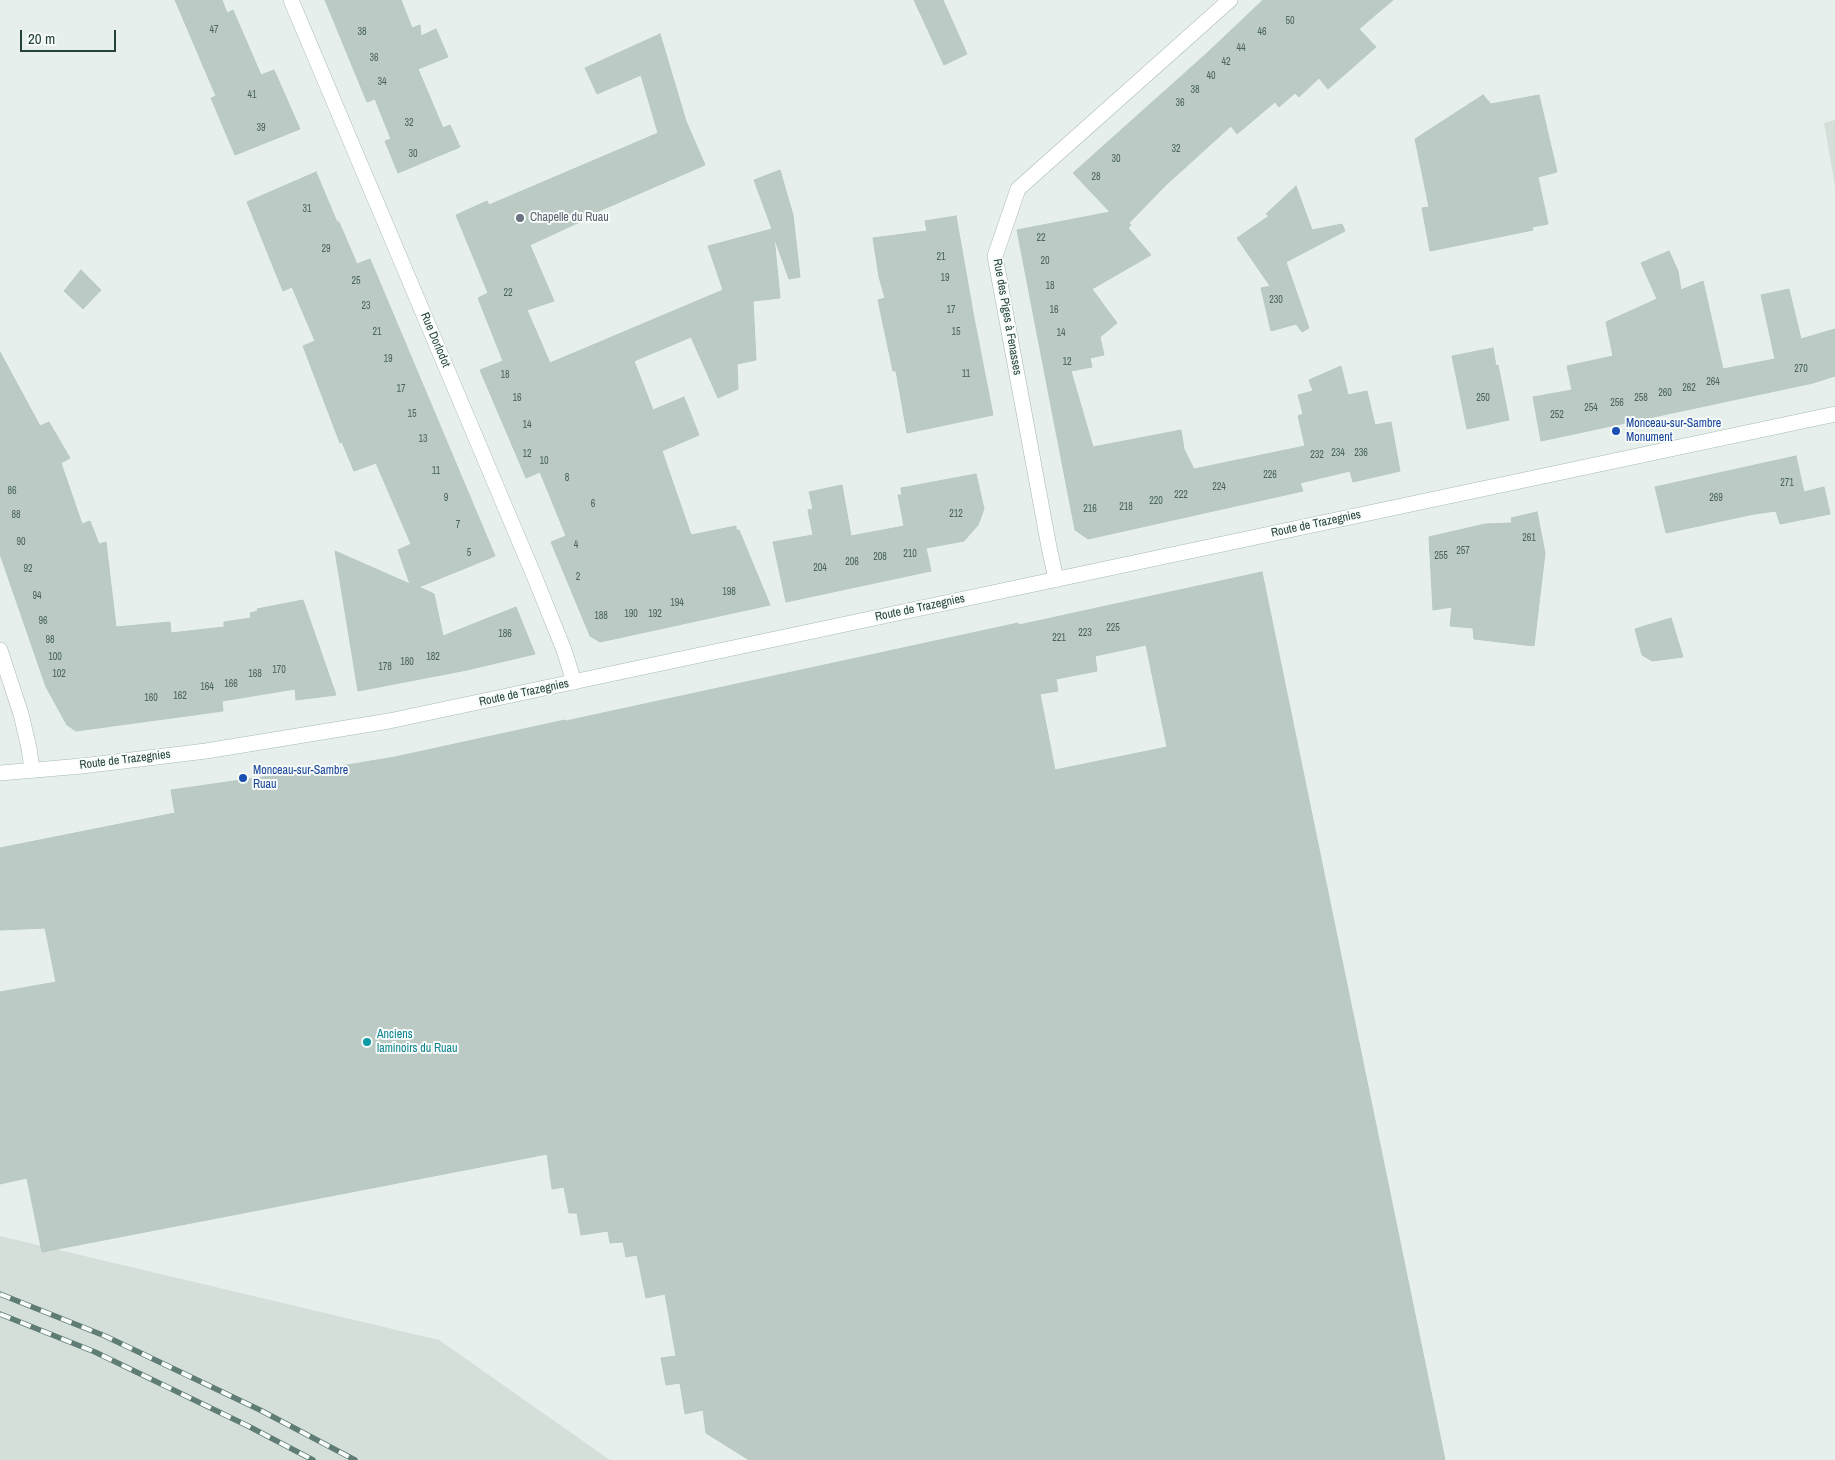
<!DOCTYPE html>
<meta charset="utf-8">
<style>
body{margin:0}
#map{position:relative;width:1835px;height:1460px;overflow:hidden;background:#e6efeb;font-family:"Archivo Narrow",sans-serif}
canvas{display:block}
.scale{position:absolute;left:20px;top:30px;width:96px;height:22px;box-sizing:border-box;border:2px solid #24423a;border-top:0;padding-left:6px;font-size:15px;line-height:18px;white-space:nowrap;color:#24423a;-webkit-text-stroke:4px #f7fbf9;paint-order:stroke}
</style>
<div id="map">
<canvas width="1835" height="1460"></canvas>
<div class="scale">20 m</div>
</div>
<script>
const g = document.querySelector('canvas').getContext('2d');
g.lineJoin = 'round';
function fillPath(path, color) {
  g.fillStyle = color;
  g.fill(path, 'evenodd');
}
function shape(rows) {
  const path = new Path2D();
  for (const r of rows) {
    path.moveTo(r[0], r[1]);
    for (let i = 2; i < r.length; i += 2) path.lineTo(r[i], r[i + 1]);
  }
  return path;
}
function trace(path, color, width, dash) {
  g.strokeStyle = color;
  g.lineWidth = width;
  g.lineCap = dash ? 'butt' : 'round';
  g.setLineDash(dash || []);
  g.stroke(path);
}
function label(font, color, halo, rows, align = 'center') {
  g.font = font + ' "Archivo Narrow",sans-serif';
  g.lineWidth = 4;
  g.setLineDash([]);
  g.textBaseline = 'middle';
  g.strokeStyle = halo;
  g.fillStyle = color;
  for (const [text, x, y, turn = 0] of rows) {
    g.save();
    g.translate(x, y);
    g.rotate((+turn || 0) * Math.PI / 180);
    g.textAlign = isNaN(turn) ? turn : align;
    if (halo) g.strokeText(text, 0, 0);
    g.fillText(text, 0, 0);
    g.restore();
  }
}
const built = shape([
 [1835,120,1835,186,1824,123],
 [0,1236,439,1340,610,1460,0,1460]
]);
const building = shape([
 [175,0,222,0,227,13,233,10,261,75,274,70,300,129,235,155,211,98,216,96,175,0],
 [325,0,401,0,412,28,420,25,421,36,436,29,448,57,418,69,443,128,450,125,460,147,398,173,385,141,391,139,375,99,367,102,325,0],
 [914,0,943,0,967,54,944,65,914,0],
 [1263,0,1393,0,1359,29,1376,47,1328,89,1319,78,1299,97,1295,93,1279,107,1275,102,1237,134,1231,126,1166,185,1129,223,1131,225,1128,228,1151,255,1092,289,1117,323,1100,337,1104,355,1090,358,1092,367,1071,371,1093,447,1181,430,1184,449,1194,469,1305,446,1298,416,1303,414,1298,395,1313,391,1309,380,1341,366,1348,395,1367,391,1375,425,1391,422,1400,471,1353,482,1350,471,1300,483,1303,491,1088,539,1075,530,1017,230,1110,212,1073,173,1206,54,1263,0],
 [660,34,686,121,705,165,583,218,584,220,530,245,554,301,527,310,550,363,723,290,708,246,772,229,754,180,780,170,793,215,800,277,789,279,774,237,780,298,753,301,756,360,737,364,738,389,718,398,691,337,634,361,653,410,684,397,699,435,662,451,691,535,736,526,736,530,739,530,770,605,600,642,590,636,551,542,566,536,540,472,526,478,480,370,503,361,478,298,488,293,456,215,487,201,489,205,658,133,641,75,597,94,585,68,660,34],
 [1483,95,1491,104,1539,95,1557,172,1538,177,1548,224,1532,227,1533,230,1430,251,1422,208,1429,207,1415,139,1483,95],
 [316,172,337,222,339,222,357,264,370,259,495,556,419,587,434,594,443,636,516,607,535,654,467,670,358,691,335,551,410,584,398,550,411,544,376,463,354,471,342,442,340,443,303,346,315,341,292,287,283,291,247,202,316,172],
 [1296,186,1312,230,1342,224,1345,231,1286,262,1309,328,1302,332,1296,324,1271,331,1261,288,1270,286,1237,238,1269,216,1266,214,1296,186],
 [956,216,974,318,993,415,907,433,896,371,893,371,878,300,885,298,879,277,873,238,927,231,925,221,956,216],
 [1669,251,1678,271,1681,290,1703,281,1723,369,1775,359,1761,295,1789,289,1801,339,1835,329,1835,376,1813,383,1541,441,1533,397,1572,390,1567,366,1613,356,1606,322,1657,299,1641,263,1669,251],
 [81,270,101,290,83,309,64,291,81,270],
 [1493,348,1496,366,1498,365,1509,420,1467,429,1452,356,1493,348],
 [0,352,40,426,49,422,70,458,61,463,82,524,90,521,99,544,106,542,116,627,170,622,171,633,224,627,224,622,251,618,250,613,258,611,257,609,303,600,336,695,296,700,295,689,222,701,223,711,76,731,67,725,46,687,0,554,0,352],
 [1796,456,1804,492,1824,487,1830,514,1780,524,1776,511,1754,514,1666,533,1655,487,1796,456],
 [976,474,984,509,978,525,964,541,926,548,931,571,786,602,773,542,813,535,808,510,813,509,809,492,842,485,851,536,904,526,898,495,902,495,901,488,976,474],
 [1537,512,1545,553,1534,646,1474,639,1473,628,1450,626,1452,607,1433,610,1429,537,1485,524,1512,523,1511,518,1537,512],
 [1262,572,1445,1460,749,1460,706,1433,703,1410,685,1414,680,1383,666,1385,661,1358,676,1356,665,1294,646,1298,637,1255,626,1257,623,1242,610,1243,608,1231,581,1235,577,1213,569,1213,564,1187,552,1189,547,1154,42,1252,27,1178,0,1184,0,992,56,982,45,928,0,930,0,848,175,813,171,790,347,765,395,757,565,720,566,721,1018,623,1019,625,1262,572],
 [1146,645,1167,747,1055,770,1040,694,1058,691,1056,679,1097,671,1095,656,1146,645],
 [1671,618,1683,657,1652,661,1642,655,1635,629,1671,618]
]);
const street = shape([
 [291,0,535,578,564,650,574,682],
 [1056,579,1049,547,995,256,1018,189,1230,0],
 [0,650,21,714,29,748,32,770]
]);
const secondary = shape([
 [0,773,82,766,206,751,389,721,1835,414]
]);
const rail = shape([
 [0,1294,105,1336,260,1410,355,1460],
 [0,1314,95,1352,250,1427,313,1460]
]);
const markers = [
 [520,218,5,"#6b7280"],
 [1616,431,5,"#1a4fb4"],
 [243,778,5,"#1a4fb4"],
 [367,1042,5,"#0f9aa8"]
];
const numberNames = [
 ["50",1290,21],
 ["47",214,30],
 ["38",362,32],
 ["46",1262,32],
 ["44",1241,48],
 ["36",374,58],
 ["42",1226,62],
 ["40",1211,76],
 ["34",382,82],
 ["38",1195,90],
 ["41",252,95],
 ["36",1180,103],
 ["32",409,123],
 ["39",261,128],
 ["32",1176,149],
 ["30",413,154],
 ["30",1116,159],
 ["28",1096,177],
 ["31",307,209],
 ["22",1041,238],
 ["29",326,249],
 ["21",941,257],
 ["20",1045,261],
 ["19",945,278],
 ["25",356,281],
 ["18",1050,286],
 ["22",508,293],
 ["230",1276,300],
 ["23",366,306],
 ["17",951,310],
 ["16",1054,310],
 ["21",377,332],
 ["15",956,332],
 ["14",1061,333],
 ["19",388,359],
 ["12",1067,362],
 ["270",1801,369],
 ["11",966,374],
 ["18",505,375],
 ["264",1713,382],
 ["262",1689,388],
 ["17",401,389],
 ["260",1665,393],
 ["16",517,398],
 ["250",1483,398],
 ["258",1641,398],
 ["256",1617,403],
 ["254",1591,408],
 ["15",412,414],
 ["252",1557,415],
 ["14",527,425],
 ["13",423,439],
 ["234",1338,453],
 ["236",1361,453],
 ["12",527,454],
 ["232",1317,455],
 ["10",544,461],
 ["11",436,471],
 ["226",1270,475],
 ["8",567,478],
 ["271",1787,483],
 ["224",1219,487],
 ["86",12,491],
 ["222",1181,495],
 ["9",446,498],
 ["269",1716,498],
 ["220",1156,501],
 ["6",593,504],
 ["218",1126,507],
 ["216",1090,509],
 ["212",956,514],
 ["88",16,515],
 ["7",458,525],
 ["261",1529,538],
 ["90",21,542],
 ["4",576,545],
 ["257",1463,551],
 ["5",469,553],
 ["210",910,554],
 ["255",1441,556],
 ["208",880,557],
 ["206",852,562],
 ["204",820,568],
 ["92",28,569],
 ["2",578,577],
 ["198",729,592],
 ["94",37,596],
 ["194",677,603],
 ["190",631,614],
 ["192",655,614],
 ["188",601,616],
 ["96",43,621],
 ["225",1113,628],
 ["223",1085,633],
 ["186",505,634],
 ["221",1059,638],
 ["98",50,640],
 ["100",55,657],
 ["182",433,657],
 ["180",407,662],
 ["178",385,667],
 ["170",279,670],
 ["102",59,674],
 ["168",255,674],
 ["166",231,684],
 ["164",207,687],
 ["162",180,696],
 ["160",151,698]
];
const worshipNames = [
 ["Chapelle du Ruau",530,218]
];
const streetNames = [
 ["Rue des Piges à Fenasses",1007,317,80],
 ["Rue Dorlodot",435,340,67],
 ["Route de Trazegnies",1316,524,-12],
 ["Route de Trazegnies",920,608,-12],
 ["Route de Trazegnies",524,693,-12],
 ["Route de Trazegnies",125,760,-7]
];
const transitNames = [
 ["Monceau-sur-Sambre",1626,424],
 ["Monument",1626,438],
 ["Monceau-sur-Sambre",253,771],
 ["Ruau",253,785]
];
const cultureNames = [
 ["Anciens",377,1035],
 ["laminoirs du Ruau",377,1049]
];
fillPath(built, '#d4dfda');
fillPath(building, '#bbcac4');
trace(building, '#b8c9c2', 1);
trace(street, '#a8b8b2', 16);
trace(secondary, '#a4bbb3', 16);
trace(street, '#fff', 15);
trace(secondary, '#fff', 15);
trace(rail, '#5f7d75', 5.5);
trace(rail, '#f7fbf9', 4, [11]);
for (const [x, y, r, color] of markers) {
  const dot = new Path2D();
  dot.arc(x, y, r, 0, 2 * Math.PI);
  g.fillStyle = color;
  g.fill(dot);
  trace(dot, '#f7fbf9', 2);
}
label('10px', '#4a645c', null, numberNames);
label('12px', '#5b616d', '#f7fbf9', worshipNames, 'left');
label('12px', '#24423a', '#f7fbf9', streetNames);
label('12px', '#164399', '#f7fbf9', transitNames, 'left');
label('12px', '#0d838f', '#f7fbf9', cultureNames, 'left');
</script>
